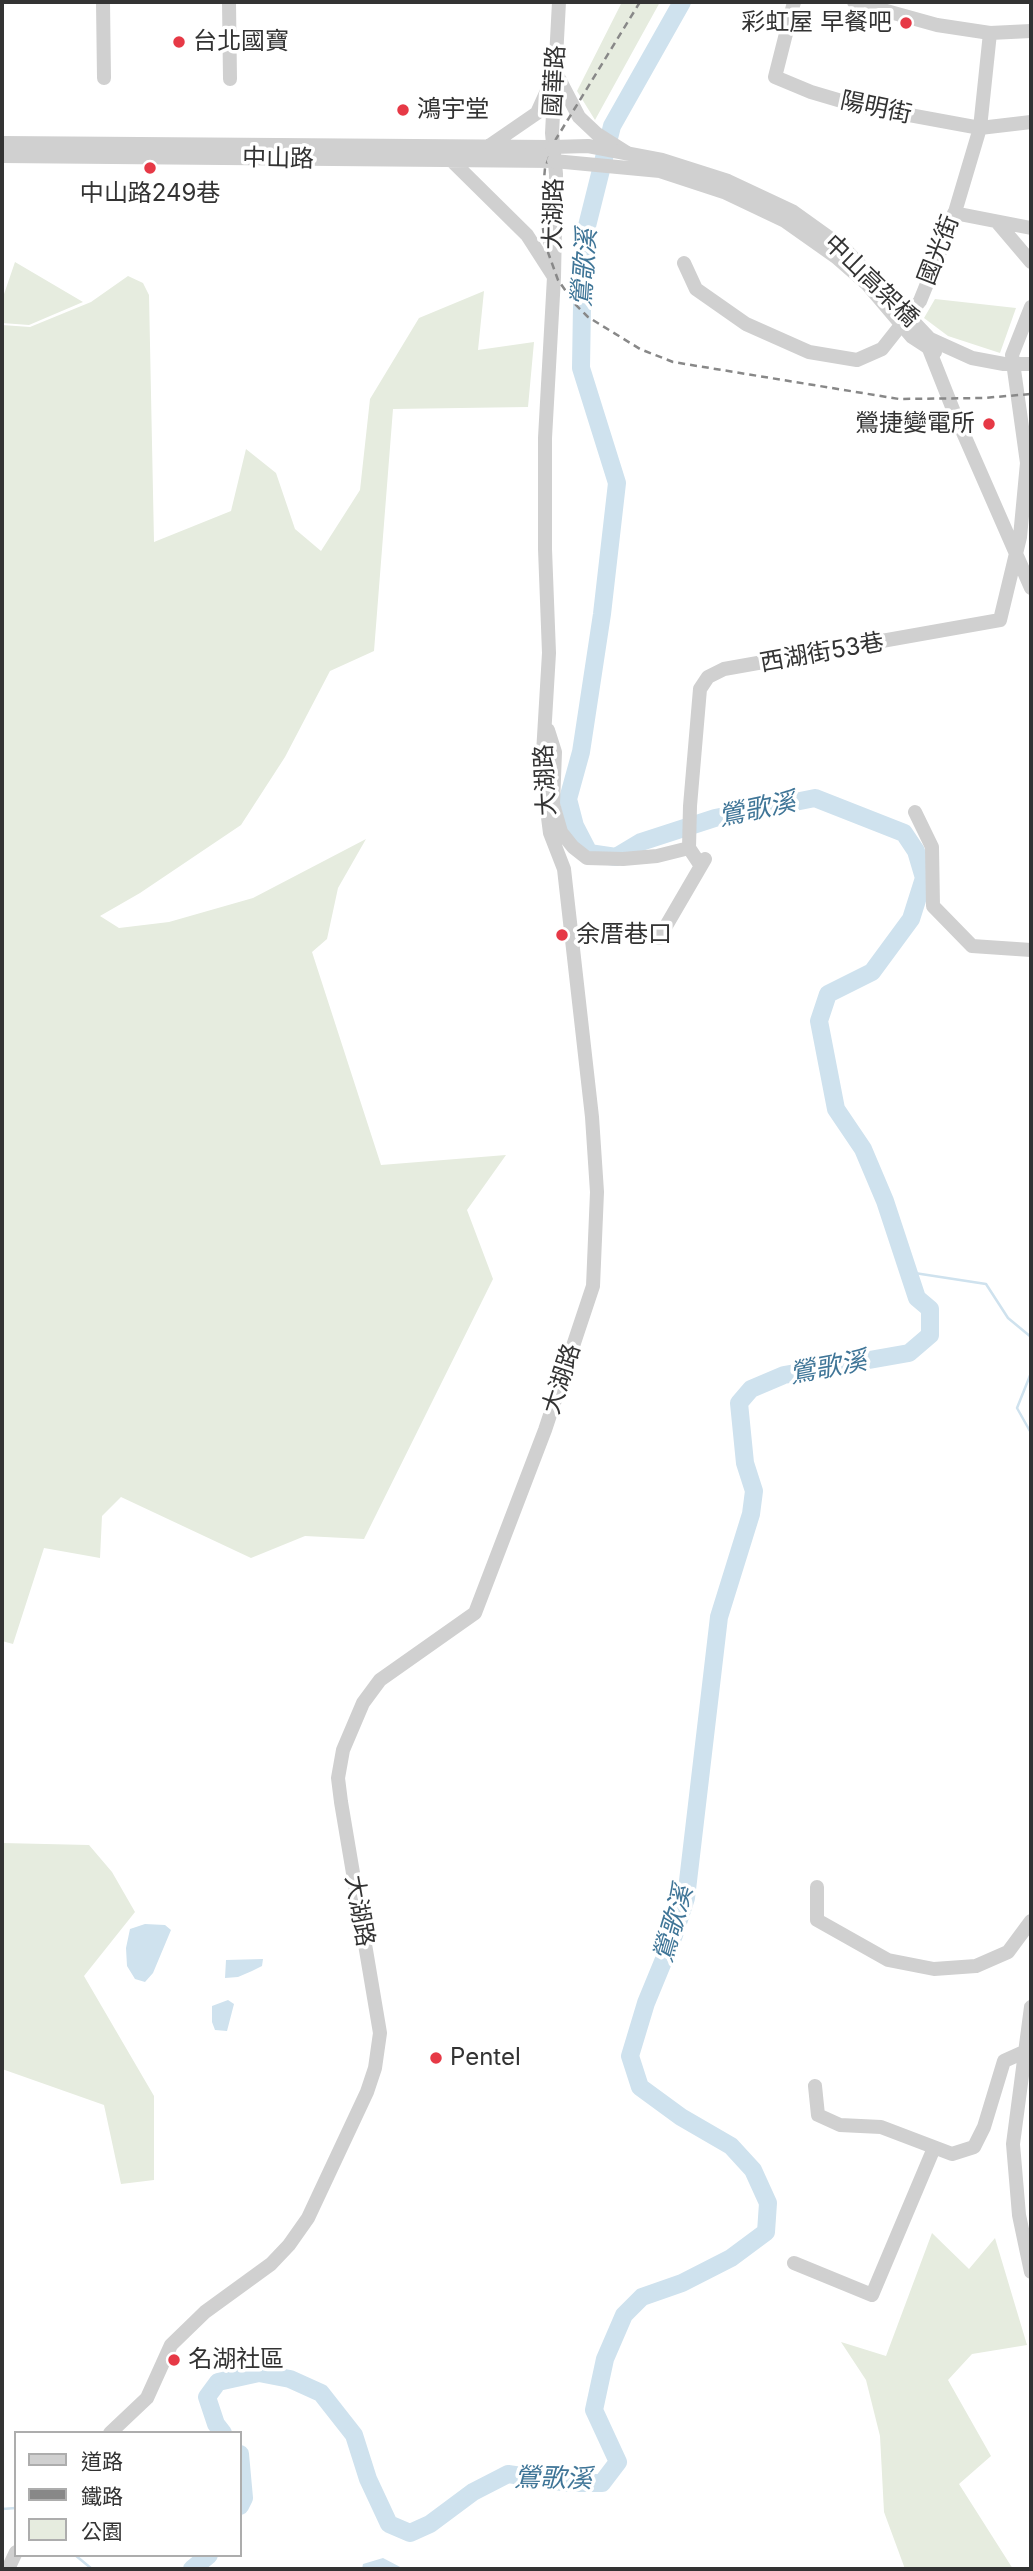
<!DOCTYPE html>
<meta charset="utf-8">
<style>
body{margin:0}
#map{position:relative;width:1033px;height:2571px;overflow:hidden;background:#fff;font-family:Inter,"Noto Sans TC",sans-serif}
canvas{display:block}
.frame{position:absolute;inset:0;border:4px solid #333;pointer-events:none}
.legend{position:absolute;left:14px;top:2431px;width:228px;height:126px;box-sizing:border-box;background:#fff;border:2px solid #adadad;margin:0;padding:9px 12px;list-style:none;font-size:21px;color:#333}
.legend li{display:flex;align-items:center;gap:14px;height:35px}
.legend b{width:35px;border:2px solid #adadad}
</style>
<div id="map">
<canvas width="1033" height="2571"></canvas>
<div class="frame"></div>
<ul class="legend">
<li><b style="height:9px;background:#d0d0d0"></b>道路</li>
<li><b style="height:9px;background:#888"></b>鐵路</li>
<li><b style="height:19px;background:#e6ecdf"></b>公園</li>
</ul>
</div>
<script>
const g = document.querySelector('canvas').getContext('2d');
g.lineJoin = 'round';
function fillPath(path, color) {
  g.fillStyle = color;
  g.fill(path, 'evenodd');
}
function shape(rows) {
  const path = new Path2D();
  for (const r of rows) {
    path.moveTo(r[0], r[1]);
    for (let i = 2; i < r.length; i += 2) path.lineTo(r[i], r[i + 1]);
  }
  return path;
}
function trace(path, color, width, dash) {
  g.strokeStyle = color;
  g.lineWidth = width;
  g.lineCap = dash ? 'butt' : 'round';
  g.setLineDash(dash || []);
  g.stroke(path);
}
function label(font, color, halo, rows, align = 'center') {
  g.font = font + ' Inter,"Noto Sans TC",sans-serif';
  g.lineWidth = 7;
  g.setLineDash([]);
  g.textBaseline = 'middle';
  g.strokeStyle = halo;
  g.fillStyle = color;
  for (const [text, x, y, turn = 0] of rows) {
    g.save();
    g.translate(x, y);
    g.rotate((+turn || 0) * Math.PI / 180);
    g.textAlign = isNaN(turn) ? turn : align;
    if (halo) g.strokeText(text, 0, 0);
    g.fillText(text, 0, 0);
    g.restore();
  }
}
const green = shape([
 [622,2,660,2,595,120,577,91],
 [15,262,83,302,29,325,2,323,2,300],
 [128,276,143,283,149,295,154,542,231,511,246,449,276,473,295,529,321,551,360,490,370,399,419,318,484,291,478,350,534,342,528,407,393,409,374,651,330,671,285,757,241,825,140,893,100,916,119,928,169,922,253,898,366,839,338,888,327,939,312,952,381,1165,506,1155,467,1210,493,1279,364,1539,305,1536,251,1558,121,1497,102,1516,100,1558,44,1548,13,1644,2,1641,2,325,30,327,91,302],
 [935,299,1016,308,1000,353,948,336,924,318],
 [2,1843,89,1845,112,1872,135,1912,84,1976,154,2096,154,2180,121,2184,104,2105,2,2069],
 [932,2233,969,2269,995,2238,1027,2345,972,2354,948,2380,991,2456,959,2484,1013,2569,905,2569,884,2512,880,2436,866,2380,841,2342,886,2356]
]);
const water = shape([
 [145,1924,165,1925,171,1930,153,1973,145,1982,135,1979,127,1966,126,1948,130,1929],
 [263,1959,262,1966,252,1971,238,1977,225,1978,226,1960],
 [228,2000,234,2004,227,2031,215,2030,212,2022,212,2006],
 [383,2558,404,2569,362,2569,363,2564]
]);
const stream = shape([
 [908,1272,986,1284,1008,1318,1031,1337],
 [1031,1373,1017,1408,1031,1433],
 [2,2509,16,2508],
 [75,2555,92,2569]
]);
const river = shape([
 [223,2433,216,2424,207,2397,218,2382,259,2373,290,2379,321,2393,354,2435,368,2479,389,2524,410,2533,430,2524,473,2492,508,2474,569,2483,602,2483,618,2462,594,2410,605,2359,624,2315,642,2297,682,2283,731,2258,766,2232,768,2203,753,2170,731,2146,681,2117,640,2087,630,2056,646,2003,674,1935,686,1898,719,1617,751,1514,754,1491,745,1463,739,1403,751,1389,784,1375,909,1353,930,1335,930,1309,917,1298,885,1201,863,1149,836,1109,819,1021,828,994,872,972,911,919,924,878,916,851,904,833,815,798,715,818,641,842,616,857,589,853,575,826,568,799,581,752,602,614,617,483,581,368,583,242,612,126,682,2],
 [240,2454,244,2498,240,2506],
 [192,2569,209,2555]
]);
const minor = shape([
 [103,2,104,78],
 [229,2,230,79],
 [794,2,775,77,811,92,855,105,980,128,1031,122],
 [854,2,937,25,990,33,1031,31],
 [556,73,579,117,597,134,627,153],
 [2,143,552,147],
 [489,146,537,113,552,80],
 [2,156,554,161],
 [448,157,527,235,554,277],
 [954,213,1031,228],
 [997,222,1031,262],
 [684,263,696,289,746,324,809,352,857,360,882,349,920,301,952,222,980,128,990,33],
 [930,341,929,349,954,412,1031,588],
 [548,730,555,752,553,804,561,832,573,847,587,858,623,859,657,856,689,848],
 [915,812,932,847,933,906,972,946,1031,950],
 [701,866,689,848,690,806,700,689,708,677,724,669,1000,620,1020,537,1027,463,1012,355,1031,307],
 [659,938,705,859],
 [817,1887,817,1920,888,1960,934,1969,976,1966,1008,1952,1031,1921],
 [1031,2007,1013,2144,1019,2215,1031,2272],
 [815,2086,818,2115,840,2125,881,2127,952,2154,974,2147,984,2127,1004,2061,1024,2052],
 [794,2263,872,2295,934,2148],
 [110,2433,147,2398,171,2345,205,2312,271,2264,289,2245,308,2218,367,2092,375,2068,380,2033,341,1802,338,1778,343,1750,363,1703,380,1680,475,1613,545,1430,593,1286,597,1192,592,1117,564,869,550,833,542,770,549,653,545,549,545,438,554,277,556,174,552,133,559,2],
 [8,2569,16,2552]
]);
const rail = shape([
 [640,2,556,139,545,168,541,213,545,244,558,280,575,304,588,317,640,349,673,362,899,399,983,398,1031,394]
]);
const minorBridge = shape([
 [552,147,588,146,662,160,728,181,792,211,845,249,930,339,972,358,1004,364,1031,364],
 [554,161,660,171,724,192,785,221,836,257,867,284,912,337,935,352]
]);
const markers = [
 [906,23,7,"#e63946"],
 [179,42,7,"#e63946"],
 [403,110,7,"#e63946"],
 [150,168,7,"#e63946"],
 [989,424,7,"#e63946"],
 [562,935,7,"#e63946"],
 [436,2058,7,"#e63946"],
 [174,2360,7,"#e63946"]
];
const poiNames = [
 ["彩虹屋 早餐吧",892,23,"right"],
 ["台北國寶",193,42],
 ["鴻宇堂",417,110],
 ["中山路249巷",150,194,"center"],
 ["鶯捷變電所",975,424,"right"],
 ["余厝巷口",576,935],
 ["Pentel",450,2058],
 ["名湖社區",188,2360]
];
const streetNames = [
 ["國華路",555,81,-87],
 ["陽明街",876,108,12],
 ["中山路",278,159,1],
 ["大湖路",554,214,-89],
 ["國光街",939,250,-69],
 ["中山高架橋",871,281,44],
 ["西湖街53巷",822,653,-10],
 ["大湖路",546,780,-93],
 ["大湖路",562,1379,-72],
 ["大湖路",359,1911,80]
];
const waterNames = [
 ["鶯歌溪",585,268,-86],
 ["鶯歌溪",757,810,-12],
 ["鶯歌溪",828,1368,-11],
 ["鶯歌溪",674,1924,-74],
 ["鶯歌溪",553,2479,1]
];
fillPath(green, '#e6ecdf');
fillPath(water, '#cfe2ee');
trace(stream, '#cfe2ee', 2.5);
trace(river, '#cfe2ee', 18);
trace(minor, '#d0d0d0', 14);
trace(rail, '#888', 2.5, [7, 5]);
trace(minorBridge, '#d0d0d0', 14);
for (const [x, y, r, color] of markers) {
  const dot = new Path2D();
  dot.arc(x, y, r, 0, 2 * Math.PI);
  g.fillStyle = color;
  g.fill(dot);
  trace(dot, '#fff', 2.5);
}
label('24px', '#333', '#fff', poiNames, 'left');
label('24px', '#333', '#fff', streetNames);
label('italic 26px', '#3f7597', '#fff', waterNames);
</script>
